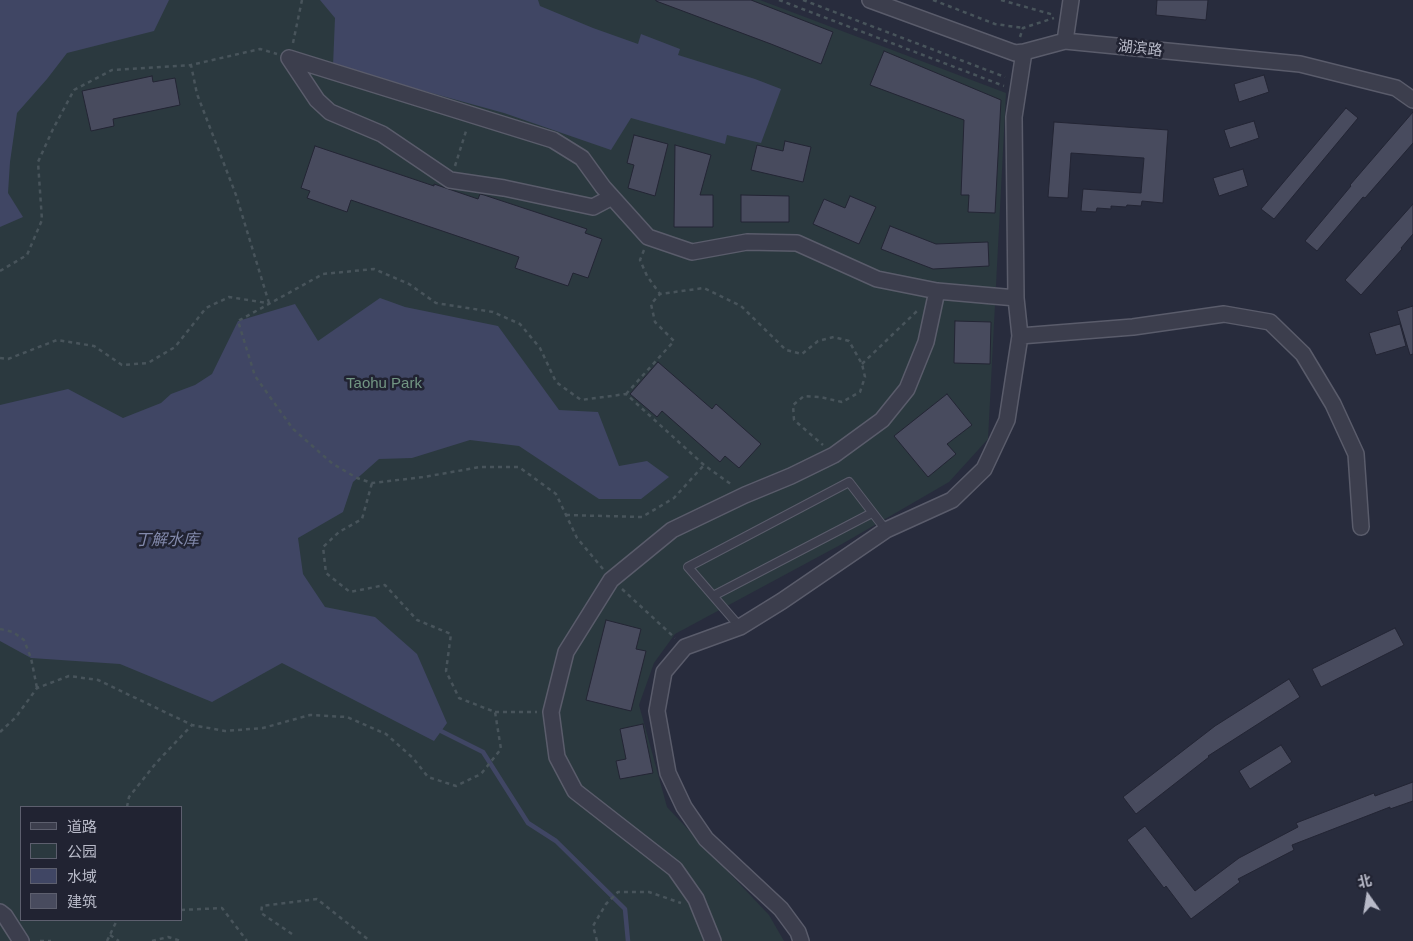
<!DOCTYPE html>
<meta charset="utf-8">
<style>
body{margin:0}
#map{position:relative;width:1413px;height:941px;overflow:hidden;background:#282c3d;font-family:Arial,"Noto Sans SC",sans-serif}
canvas{display:block}
.legend{position:absolute;left:20px;top:806px;width:162px;height:115px;box-sizing:border-box;background:#212332;border:1px solid #5d5f6e;margin:0;padding:6px 9px;list-style:none;font-size:15px;color:#b8bac8}
.legend li{display:flex;align-items:center;gap:10px;height:25px}
.legend b{width:25px;border:1px solid #5d5f6e}
.north{position:absolute;left:1343px;top:871px;width:50px;height:50px;-webkit-text-stroke:4px #212332;paint-order:stroke;rotate:347deg;font-size:14px;font-weight:700;line-height:20px;text-align:center;color:#b8bac8}
.north::after{content:'';display:block;margin:auto;width:18px;height:22px;background:#b8bac8;clip-path:polygon(50% 0,100% 100%,50% 72%,0 100%)}
</style>
<div id="map">
<canvas width="1413" height="941"></canvas>
<ul class="legend">
<li><b style="height:6px;background:#3c3e4d"></b>道路</li>
<li><b style="height:14px;background:#2b393f"></b>公园</li>
<li><b style="height:14px;background:#404664"></b>水域</li>
<li><b style="height:14px;background:#484b5e"></b>建筑</li>
</ul>
<div class="north">北</div>
</div>
<script>
const g = document.querySelector('canvas').getContext('2d');
g.lineJoin = 'round';
function fillPath(path, color) {
  g.fillStyle = color;
  g.fill(path, 'evenodd');
}
function shape(rows) {
  const path = new Path2D();
  for (const r of rows) {
    path.moveTo(r[0], r[1]);
    for (let i = 2; i < r.length; i += 2) path.lineTo(r[i], r[i + 1]);
  }
  return path;
}
function trace(path, color, width, dash) {
  g.strokeStyle = color;
  g.lineWidth = width;
  g.lineCap = dash ? 'butt' : 'round';
  g.setLineDash(dash || []);
  g.stroke(path);
}
function label(font, color, halo, rows, align = 'center') {
  g.font = font + ' Arial,"Noto Sans SC",sans-serif';
  g.lineWidth = 5;
  g.setLineDash([]);
  g.textBaseline = 'middle';
  g.strokeStyle = halo;
  g.fillStyle = color;
  for (const [text, x, y, turn = 0] of rows) {
    g.save();
    g.translate(x, y);
    g.rotate((+turn || 0) * Math.PI / 180);
    g.textAlign = isNaN(turn) ? turn : align;
    if (halo) g.strokeText(text, 0, 0);
    g.fillText(text, 0, 0);
    g.restore();
  }
}
const green = shape([
 [0,0,760,0,1006,93,988,439,949,482,842,544,675,634,654,663,639,705,667,807,769,915,784,941,0,941],
 [21,807,181,807,181,920,21,920]
]);
const water = shape([
 [0,0,169,0,154,31,67,53,47,79,17,113,10,162,8,193,23,217,0,227],
 [320,0,538,0,540,6,593,28,638,44,641,34,680,49,678,55,755,79,781,89,761,143,727,135,725,144,631,118,611,150,504,113,333,66,335,18],
 [380,298,405,307,498,326,559,410,598,412,619,466,647,461,669,477,641,499,599,499,519,446,470,440,412,458,379,459,353,482,343,512,298,538,303,574,325,607,375,617,417,654,447,723,434,741,282,663,212,702,120,664,31,658,0,641,0,405,68,389,123,418,161,403,171,394,195,385,212,374,238,321,295,304,318,341]
]);
const stream = shape([
 [441,731,483,752,528,823,556,841,625,909,628,941]
]);
const building = shape([
 [656,0,751,0,833,32,821,64,771,44,656,1,656,0],
 [1157,0,1208,0,1206,20,1156,15,1157,0],
 [884,51,1001,100,995,213,968,212,969,195,961,195,964,120,870,85,884,51],
 [1264,75,1269,92,1239,102,1234,84,1264,75],
 [152,76,153,82,175,78,180,105,113,119,114,126,91,131,82,91,152,76],
 [1346,108,1358,118,1274,219,1261,209,1346,108],
 [1413,112,1413,143,1365,198,1363,197,1317,251,1305,241,1351,186,1350,185,1413,112],
 [1254,121,1259,138,1230,148,1224,130,1254,121],
 [1054,122,1168,130,1163,203,1142,201,1141,206,1127,205,1126,207,1111,206,1111,209,1097,208,1096,212,1081,211,1083,189,1141,193,1144,158,1071,153,1068,198,1048,197,1054,122],
 [634,135,668,144,655,196,628,188,634,165,627,163,634,135],
 [785,141,811,147,803,182,751,170,757,145,783,151,785,141],
 [675,145,711,155,700,195,713,195,713,227,674,227,675,145],
 [315,146,434,186,434,184,478,199,480,194,484,195,587,229,585,233,602,239,588,278,573,273,568,286,515,268,519,257,351,200,347,212,307,198,310,191,301,188,315,146],
 [1243,169,1248,186,1219,196,1213,178,1243,169],
 [741,195,789,196,789,222,741,222,741,195],
 [850,196,876,207,859,244,813,224,824,199,845,208,850,196],
 [1413,204,1413,234,1401,248,1402,249,1361,295,1345,280,1413,204],
 [890,226,936,244,988,242,989,266,933,269,881,249,890,226],
 [1413,306,1413,354,1410,355,1397,311,1413,306],
 [955,321,991,322,990,364,954,363,955,321],
 [1400,324,1406,346,1376,355,1369,333,1400,324],
 [658,362,712,409,716,404,761,444,739,468,725,456,720,462,662,411,657,417,630,394,658,362],
 [947,394,972,425,947,444,956,454,928,477,894,436,947,394],
 [606,620,641,629,636,649,646,651,631,711,586,700,606,620],
 [1395,628,1404,645,1321,687,1312,669,1395,628],
 [1289,679,1300,697,1208,756,1209,757,1136,814,1123,797,1215,726,1289,679],
 [643,724,653,773,620,779,616,761,626,759,620,729,643,724],
 [1281,745,1292,762,1250,789,1239,771,1281,745],
 [1413,782,1413,801,1390,809,1390,807,1292,845,1294,850,1238,879,1240,882,1191,919,1166,886,1164,888,1127,840,1145,826,1195,891,1239,858,1298,827,1296,823,1374,793,1375,796,1413,782]
]);
const path = shape([
 [779,0,1004,86],
 [803,0,1005,77],
 [933,0,995,24,1023,28],
 [1001,0,1054,15],
 [1020,37,1023,28,1054,18],
 [293,43,302,0],
 [455,166,467,128],
 [644,250,640,260,647,276,660,294],
 [0,271,27,255,42,220,38,162,53,129,74,90,112,70,191,65],
 [269,303,236,195,197,94,191,65,260,49,277,54],
 [0,358,8,359,57,340,94,346,122,365,148,363,175,347,206,308,229,297,267,303],
 [862,364,917,311],
 [626,394,674,341,655,322,651,304,660,294,704,288,741,306,786,350,802,354,818,341,834,337,849,341,862,364,865,377,860,392,842,402,820,397,804,396,793,405,794,420,823,445],
 [566,515,642,517,674,498,704,465],
 [603,569,577,538,556,494,519,467,480,467,424,477,372,483,357,478,333,464,293,429,255,376,238,321,323,274,374,269,409,284,436,303,493,312,520,324,540,348,556,382,581,400,626,394,704,465,732,485],
 [622,589,675,638],
 [0,629,13,632,24,640,31,658,37,688],
 [495,712,537,712],
 [0,732,16,717,37,688,69,676,98,680,192,725,225,731,263,728,310,715,347,717,386,734,413,758,428,777,456,786,481,774,501,749,495,712,459,698,446,671,451,634,417,620,385,585,350,592,326,573,323,547,339,532,362,519,372,483],
 [127,807,129,797,156,763,192,725],
 [181,910,222,908,247,941],
 [292,934,261,913,262,906,317,899,370,941],
 [110,935,119,941],
 [40,941,51,941],
 [107,941,117,920],
 [152,941,168,937,181,941],
 [597,941,593,926,606,904,618,892,649,892,681,903]
]);
const lane = shape([
 [713,596,872,513],
 [740,627,688,567,849,482,886,530]
]);
const street = shape([
 [870,0,1015,53,1024,52,1065,41,1300,64,1396,88,1413,100],
 [1065,41,1071,0],
 [289,58,553,140,582,158,603,187,648,237,692,252,747,242,797,243,877,279,937,291,1016,298],
 [289,58,317,100,330,112,382,134,450,180,504,188,593,207,612,197],
 [1020,336,1133,327,1224,314,1270,322,1303,354,1333,404,1356,454,1361,527],
 [0,912,5,916,21,941],
 [713,941,696,899,675,869,575,791,557,757,551,712,566,652,611,580,672,530,745,495,791,476,834,455,882,420,907,389,926,342,937,291],
 [801,941,798,932,781,909,706,839,684,807,668,773,657,711,664,672,685,647,740,627,782,601,886,530,952,500,984,469,1007,420,1020,336,1016,298,1014,117,1024,52]
]);
const streetNames = [
 ["湖滨路",1140,49,6]
];
const parkNames = [
 ["Taohu Park",384,384]
];
const waterNames = [
 ["丁解水库",167,541]
];
fillPath(green, '#2b393f');
fillPath(water, '#404664');
trace(stream, '#404664', 4.5);
fillPath(building, '#484b5e');
trace(building, '#232534', 1);
trace(lane, '#5a5c6b', 10);
trace(street, '#5a5c6b', 18);
trace(path, '#48545b', 2.5, [4, 4]);
trace(lane, '#3c3e4d', 8);
trace(street, '#3c3e4d', 15);
label('15px', '#b8bac8', '#212332', streetNames);
label('15px', '#729683', '#212332', parkNames);
label('italic 16px', '#838aac', '#212332', waterNames);
</script>
